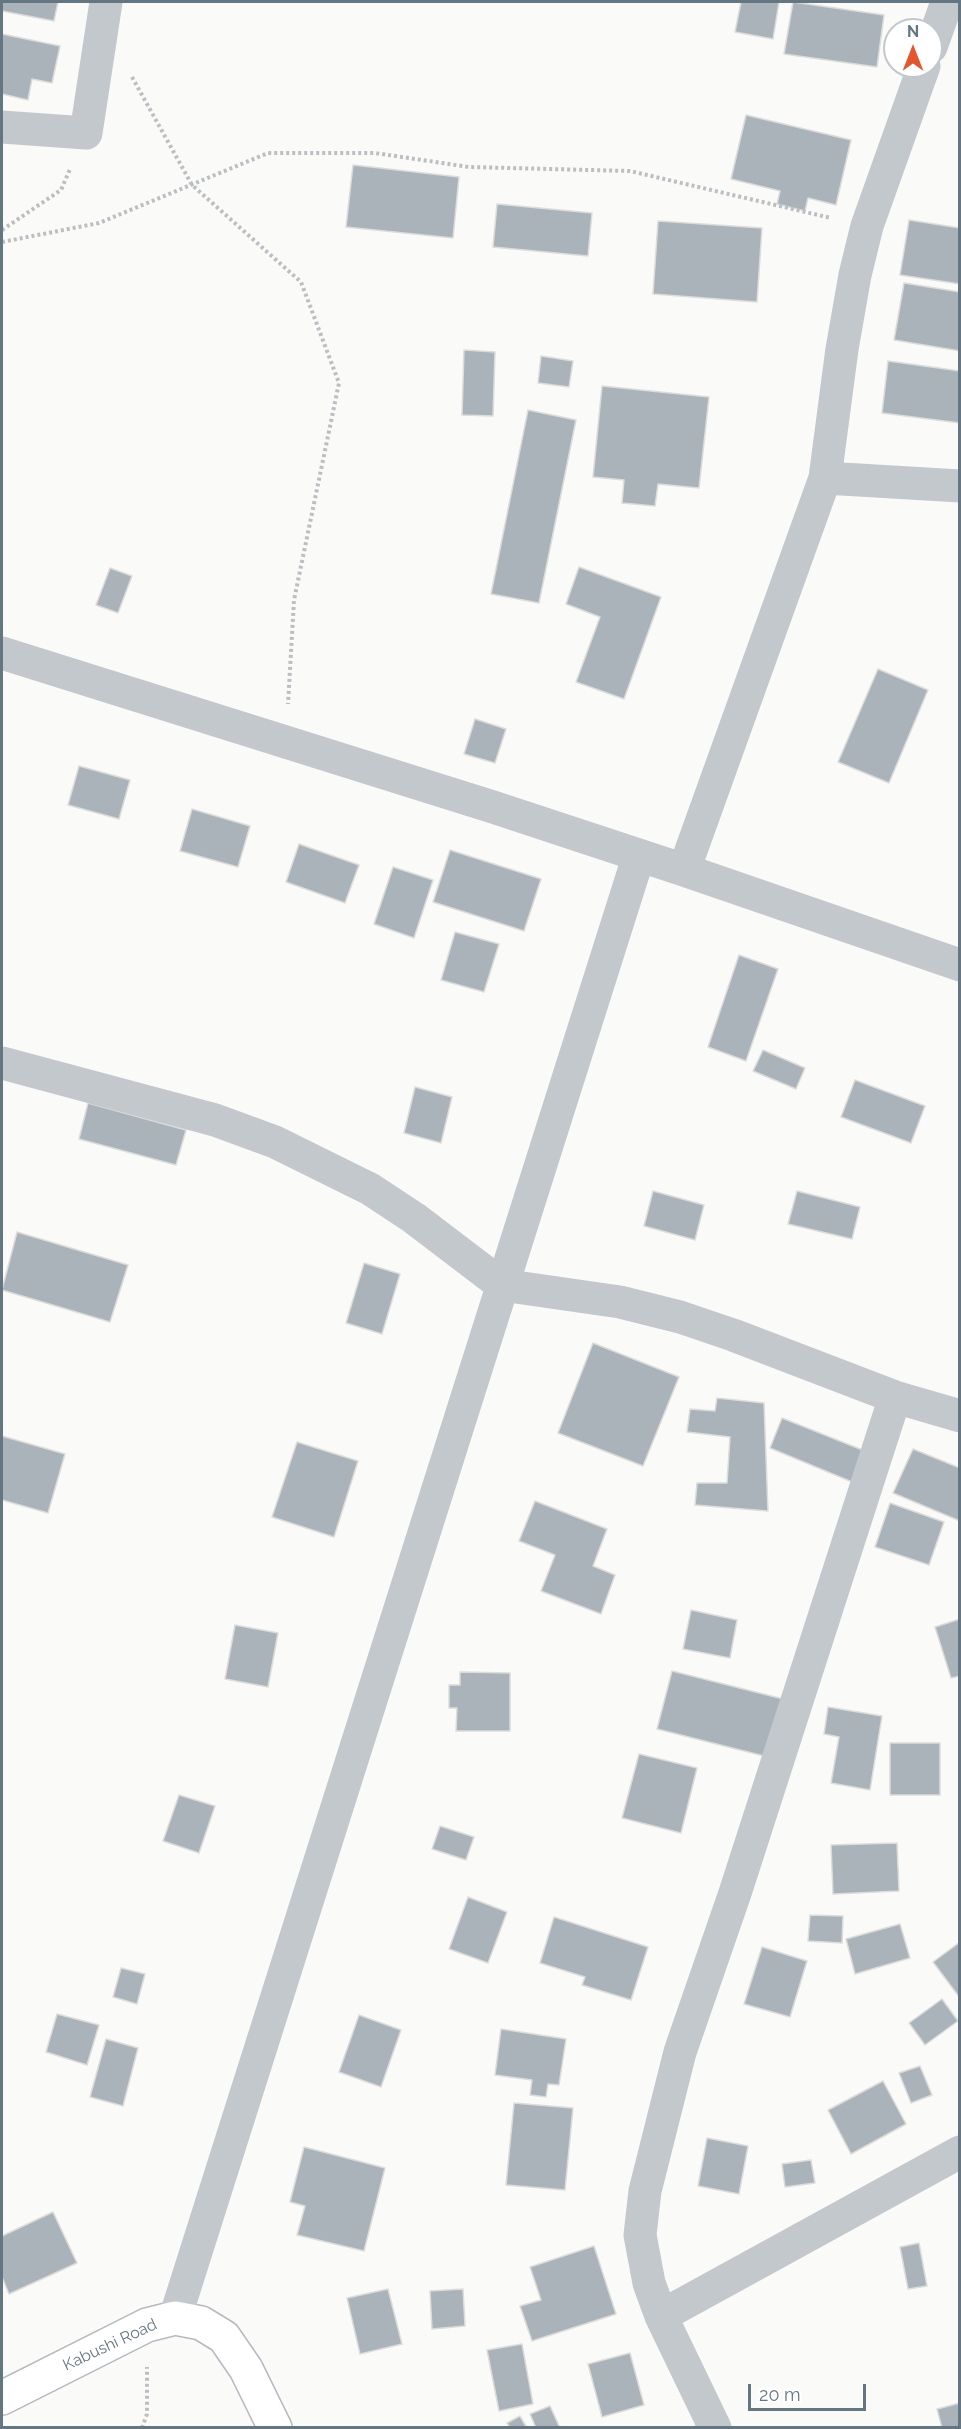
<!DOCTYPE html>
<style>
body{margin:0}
#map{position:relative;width:961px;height:2429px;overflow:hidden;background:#fafaf8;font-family:Raleway,sans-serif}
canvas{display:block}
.frame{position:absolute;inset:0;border:3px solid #657683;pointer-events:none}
.north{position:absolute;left:883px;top:18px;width:60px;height:60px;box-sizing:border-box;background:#fff;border:2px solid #c1c8cd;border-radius:50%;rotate:0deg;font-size:16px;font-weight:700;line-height:24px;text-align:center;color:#657683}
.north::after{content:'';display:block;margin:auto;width:21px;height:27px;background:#e4572e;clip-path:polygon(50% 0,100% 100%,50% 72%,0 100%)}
.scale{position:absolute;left:748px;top:2384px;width:118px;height:27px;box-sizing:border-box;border:3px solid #657683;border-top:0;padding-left:8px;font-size:18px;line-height:21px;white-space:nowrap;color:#657683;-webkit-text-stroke:4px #fff;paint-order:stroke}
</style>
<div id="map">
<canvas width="961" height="2429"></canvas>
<div class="frame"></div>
<div class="north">N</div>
<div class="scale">20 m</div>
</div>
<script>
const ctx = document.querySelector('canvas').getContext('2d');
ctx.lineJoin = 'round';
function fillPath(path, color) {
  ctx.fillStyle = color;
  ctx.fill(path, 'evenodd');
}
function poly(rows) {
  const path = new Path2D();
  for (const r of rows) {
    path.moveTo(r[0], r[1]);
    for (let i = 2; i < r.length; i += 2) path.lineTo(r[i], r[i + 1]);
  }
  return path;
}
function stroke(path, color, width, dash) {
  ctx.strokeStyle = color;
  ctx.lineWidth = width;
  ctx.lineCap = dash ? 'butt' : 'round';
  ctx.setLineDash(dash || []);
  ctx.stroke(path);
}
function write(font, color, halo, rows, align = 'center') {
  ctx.font = font + ' Raleway,sans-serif';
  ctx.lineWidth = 6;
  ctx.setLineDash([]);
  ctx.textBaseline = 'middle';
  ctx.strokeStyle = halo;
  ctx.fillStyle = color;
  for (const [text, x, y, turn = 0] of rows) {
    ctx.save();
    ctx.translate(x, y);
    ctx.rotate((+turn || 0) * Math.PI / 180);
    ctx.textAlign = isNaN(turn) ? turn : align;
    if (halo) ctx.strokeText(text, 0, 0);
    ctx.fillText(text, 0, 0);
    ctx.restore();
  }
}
const building = poly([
 [2,2,58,2,54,21,2,11,2,2],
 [741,2,779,2,773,39,735,32,741,2],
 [793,2,884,15,877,67,784,54,793,2],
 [2,34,60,46,52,83,32,79,28,100,2,94,2,34],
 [746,115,851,140,836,205,808,198,805,211,777,204,780,191,731,179,746,115],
 [353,165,459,177,453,238,346,227,353,165],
 [497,204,592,213,588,256,493,247,497,204],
 [909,220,960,228,960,284,900,275,909,220],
 [658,221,762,228,757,302,653,294,658,221],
 [904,283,960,292,960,351,894,340,904,283],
 [464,350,495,352,493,416,462,415,464,350],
 [541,356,573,361,569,387,538,383,541,356],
 [888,361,960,371,960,423,882,413,888,361],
 [602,386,709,397,699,488,658,484,655,506,622,503,624,480,593,477,602,386],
 [528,410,576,420,539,603,491,594,528,410],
 [579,567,661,597,624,699,576,682,600,617,566,604,579,567],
 [110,568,132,576,118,613,96,605,110,568],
 [878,669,928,690,889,783,838,762,878,669],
 [475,719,506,729,495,763,464,754,475,719],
 [79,766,130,780,119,819,68,805,79,766],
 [192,809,250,826,238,867,180,851,192,809],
 [299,844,359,865,345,903,286,882,299,844],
 [450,850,541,879,524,931,433,902,450,850],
 [393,867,433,880,414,938,374,924,393,867],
 [455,932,499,944,484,992,441,980,455,932],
 [739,955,778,969,746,1061,708,1047,739,955],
 [763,1050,805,1068,796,1089,753,1071,763,1050],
 [855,1080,925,1106,911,1143,841,1117,855,1080],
 [415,1087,452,1097,441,1143,404,1133,415,1087],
 [88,1103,186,1130,176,1165,79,1139,88,1103],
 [653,1191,704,1205,695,1240,644,1226,653,1191],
 [797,1191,860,1207,852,1239,788,1224,797,1191],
 [17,1232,128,1265,110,1322,2,1290,17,1232],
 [364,1263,400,1274,382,1334,346,1323,364,1263],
 [593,1343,679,1377,643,1466,558,1433,593,1343],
 [717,1398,764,1403,768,1511,695,1505,697,1483,727,1483,730,1437,687,1432,690,1409,715,1411,717,1398],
 [782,1418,870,1453,857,1484,770,1448,782,1418],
 [2,1436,65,1454,48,1513,2,1500,2,1436],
 [297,1442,358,1461,334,1537,272,1517,297,1442],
 [913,1449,960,1468,960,1521,893,1493,913,1449],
 [535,1501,607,1529,593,1566,615,1575,601,1614,541,1591,555,1555,519,1541,535,1501],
 [890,1503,944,1522,929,1565,875,1547,890,1503],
 [691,1610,737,1620,730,1658,683,1649,691,1610],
 [960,1619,960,1676,951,1678,935,1627,960,1619],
 [235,1625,278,1633,268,1687,225,1679,235,1625],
 [672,1671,799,1703,784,1761,657,1729,672,1671],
 [460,1672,510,1673,510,1731,456,1731,457,1708,449,1708,449,1685,460,1685,460,1672],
 [828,1707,882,1716,870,1790,831,1783,839,1737,824,1734,828,1707],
 [890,1743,940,1743,940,1795,890,1795,890,1743],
 [639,1754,697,1768,681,1833,622,1818,639,1754],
 [179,1795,215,1806,199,1853,163,1841,179,1795],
 [440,1826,474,1837,466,1860,432,1849,440,1826],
 [897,1843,899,1891,833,1894,831,1845,897,1843],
 [468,1897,507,1912,488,1963,449,1949,468,1897],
 [810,1915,843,1916,842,1943,808,1941,810,1915],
 [554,1917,648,1947,631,2000,582,1985,585,1977,540,1963,554,1917],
 [900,1924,910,1958,855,1974,846,1939,900,1924],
 [960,1942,960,1998,933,1962,960,1942],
 [762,1947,807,1961,790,2017,744,2004,762,1947],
 [121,1968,145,1974,137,2004,113,1997,121,1968],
 [942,1999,958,2021,925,2045,909,2023,942,1999],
 [57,2014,99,2025,87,2065,46,2052,57,2014],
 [359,2015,401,2030,381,2087,339,2072,359,2015],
 [501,2029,566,2039,559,2085,548,2084,546,2097,530,2095,532,2080,495,2075,501,2029],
 [106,2039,138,2048,123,2106,90,2097,106,2039],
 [920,2066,932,2095,911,2103,899,2073,920,2066],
 [883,2081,906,2124,851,2154,828,2110,883,2081],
 [514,2103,573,2108,565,2190,506,2185,514,2103],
 [707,2138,748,2146,739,2194,698,2186,707,2138],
 [304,2147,385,2168,364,2251,297,2235,305,2206,290,2202,304,2147],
 [811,2160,815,2183,785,2187,782,2164,811,2160],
 [53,2212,77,2263,9,2294,2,2277,2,2236,53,2212],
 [919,2243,927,2286,908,2289,900,2247,919,2243],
 [594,2246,616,2314,532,2341,520,2306,541,2300,530,2267,594,2246],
 [388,2289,402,2344,360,2354,347,2298,388,2289],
 [463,2289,465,2326,432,2329,430,2291,463,2289],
 [522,2344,533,2404,499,2411,487,2350,522,2344],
 [630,2353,644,2405,602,2417,588,2364,630,2353],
 [960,2403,960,2428,942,2428,937,2409,960,2403],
 [550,2406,560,2428,536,2428,530,2414,550,2406],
 [520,2416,527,2428,510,2428,507,2423,520,2416]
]);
const path = poly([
 [132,77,192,185,301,282,339,383,294,600,288,704],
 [2,230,61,190,70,169],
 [2,242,99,223,268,153,375,153,469,167,630,171,831,218],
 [142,2428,147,2414,147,2367]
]);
const minor = poly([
 [931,47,947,2],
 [2,127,86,133,106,2],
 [825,478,960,486],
 [2,653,493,807,684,870,960,965],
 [684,870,825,478,842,349,855,275,867,226,924,66],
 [2,1063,215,1120,275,1142,370,1189,414,1218,502,1285,620,1302,680,1317,733,1335,895,1397,960,1416],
 [661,2316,960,2152],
 [175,2318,639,855],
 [715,2428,661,2316,649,2283,640,2235,645,2191,680,2052,735,1893,895,1397]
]);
const major = poly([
 [2,2398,147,2325,175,2318,201,2323,224,2337,246,2369,275,2428]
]);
const streetNames = [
 ["Kabushi Road",110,2345,-25]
];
fillPath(building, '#aab3b9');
stroke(building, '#dcdcda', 1.5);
stroke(major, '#b5babe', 36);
stroke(path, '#bbbfc2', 4, [3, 3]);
stroke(minor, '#c3c8cc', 33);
stroke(major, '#fff', 33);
write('16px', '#657683', '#fff', streetNames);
</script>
